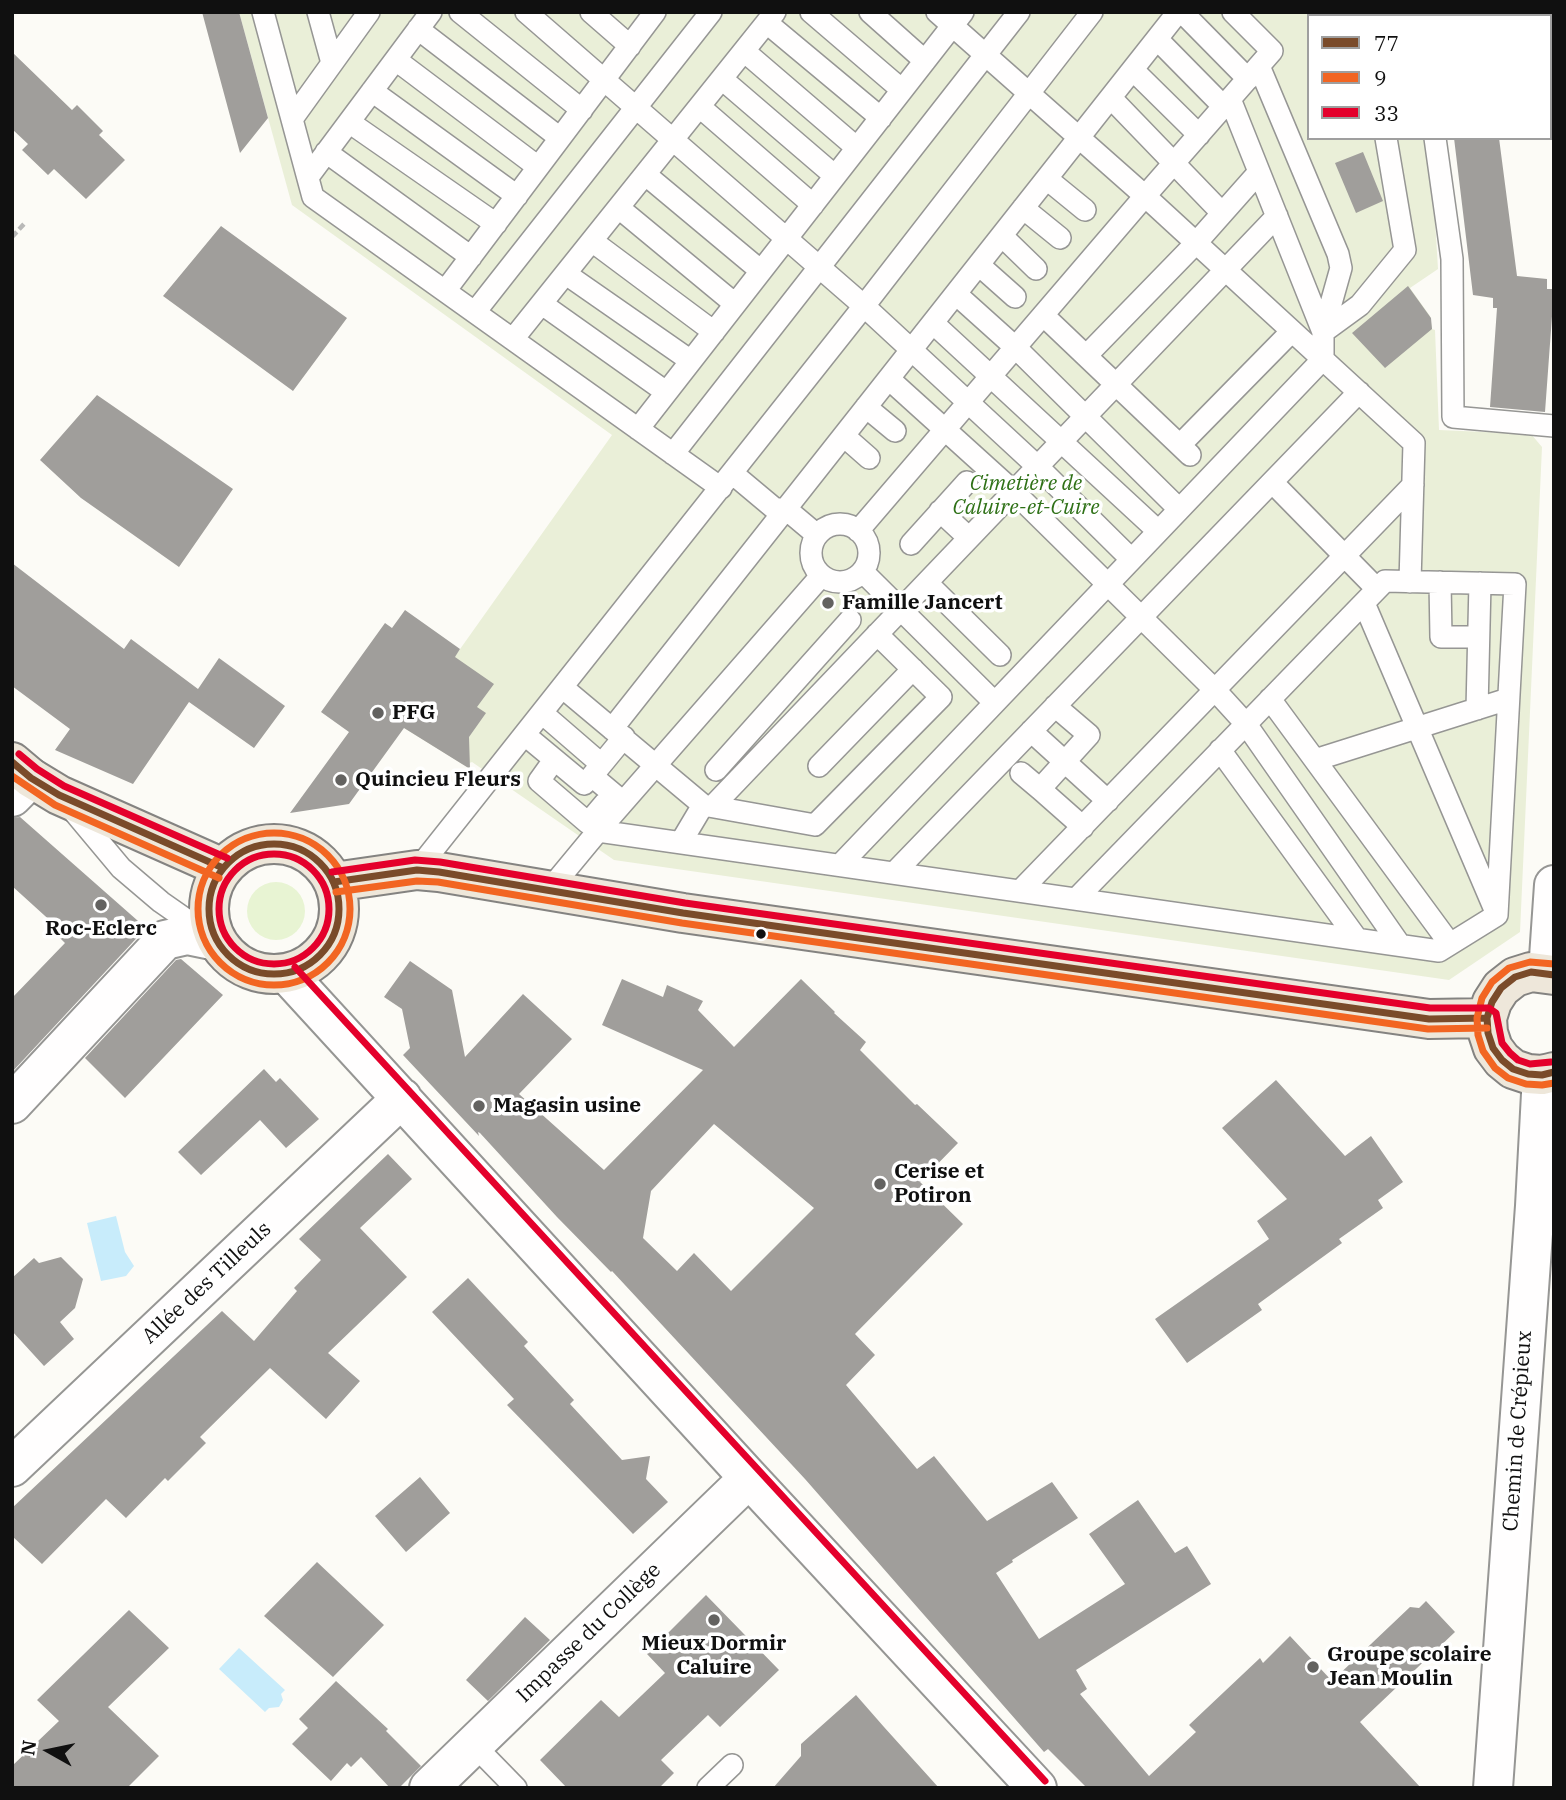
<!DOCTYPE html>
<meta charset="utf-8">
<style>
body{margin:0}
#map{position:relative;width:1566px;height:1800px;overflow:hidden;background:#fcfbf6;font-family:"IBM Plex Serif",serif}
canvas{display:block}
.frame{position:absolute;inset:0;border:14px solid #101010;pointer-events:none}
.legend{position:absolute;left:1307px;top:14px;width:245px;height:126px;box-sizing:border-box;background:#fff;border:2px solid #9f9f9f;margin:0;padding:9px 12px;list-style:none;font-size:21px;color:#101010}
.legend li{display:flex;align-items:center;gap:14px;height:35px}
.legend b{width:35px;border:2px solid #9f9f9f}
.north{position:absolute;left:14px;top:1716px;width:70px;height:70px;-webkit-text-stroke:5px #fff;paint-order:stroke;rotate:279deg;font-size:19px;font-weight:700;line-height:28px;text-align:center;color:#101010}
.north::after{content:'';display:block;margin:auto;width:24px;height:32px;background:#101010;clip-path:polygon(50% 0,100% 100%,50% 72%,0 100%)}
</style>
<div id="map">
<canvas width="1566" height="1800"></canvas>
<div class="frame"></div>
<ul class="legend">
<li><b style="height:9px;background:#7a4b2a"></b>77</li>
<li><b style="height:9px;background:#f26522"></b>9</li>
<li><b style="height:9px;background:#e4002b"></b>33</li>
</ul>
<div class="north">N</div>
</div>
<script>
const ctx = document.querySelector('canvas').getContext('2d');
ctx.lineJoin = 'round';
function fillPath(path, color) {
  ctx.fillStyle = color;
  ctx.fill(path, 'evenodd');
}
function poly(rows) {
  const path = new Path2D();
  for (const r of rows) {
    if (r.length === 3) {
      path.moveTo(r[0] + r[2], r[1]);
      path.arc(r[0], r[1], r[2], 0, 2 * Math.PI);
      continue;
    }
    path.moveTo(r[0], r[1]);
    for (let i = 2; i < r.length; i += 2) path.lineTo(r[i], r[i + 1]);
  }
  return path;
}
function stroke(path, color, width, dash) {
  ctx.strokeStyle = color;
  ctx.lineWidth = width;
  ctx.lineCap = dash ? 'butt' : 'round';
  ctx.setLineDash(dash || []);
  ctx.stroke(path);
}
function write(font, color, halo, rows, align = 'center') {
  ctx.font = font + ' "IBM Plex Serif",serif';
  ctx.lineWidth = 7;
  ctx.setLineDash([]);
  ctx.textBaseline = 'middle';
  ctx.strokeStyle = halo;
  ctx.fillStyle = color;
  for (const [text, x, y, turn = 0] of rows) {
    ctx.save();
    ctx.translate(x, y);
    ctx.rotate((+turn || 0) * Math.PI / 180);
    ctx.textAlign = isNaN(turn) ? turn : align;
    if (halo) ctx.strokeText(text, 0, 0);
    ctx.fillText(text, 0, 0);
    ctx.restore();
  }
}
const green = poly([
 [276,911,29]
]);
const forest = poly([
 [1436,12,1554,12,1554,117,1550,114,1550,16,1440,16]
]);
const cemetery = poly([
 [239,12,1407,12,1407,16,1309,16,1309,138,1425,138,1434,203,1438,269,1410,288,1430,316,1432,329,1435,330,1439,430,1531,434,1542,447,1520,932,1449,980,614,860,472,762,464,765,404,728,612,435,292,205]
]);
const water = poly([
 [116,1216,125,1252,134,1266,126,1276,101,1281,87,1223],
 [239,1648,285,1690,281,1694,283,1700,279,1707,269,1708,265,1712,219,1669]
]);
const building = poly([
 [202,12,239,12,268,118,240,153],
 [12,52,72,110,77,105,103,131,99,135,125,160,86,199,54,169,48,175,22,150,28,144,12,129],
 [1454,138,1499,138,1517,276,1547,279,1547,289,1554,289,1545,412,1490,407,1497,308,1493,308,1493,298,1473,295],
 [1363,152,1383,201,1356,213,1335,163],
 [221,226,347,318,293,391,163,296],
 [1408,286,1431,318,1432,329,1385,368,1352,333],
 [97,395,233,489,179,567,81,498,40,460],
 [12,563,124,649,131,639,198,689,219,658,285,706,254,748,189,702,133,784,55,750,70,729,12,686],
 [405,610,460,649,455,657,494,684,477,707,486,713,469,737,470,769,404,728,349,804,290,813,349,732,321,712,385,623,392,628],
 [20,817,146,928,12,1072,12,998,65,943,51,929,55,925,12,886,12,818],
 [181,959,223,995,125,1098,85,1058,176,960],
 [410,961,452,990,465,1057,523,994,572,1039,519,1094,604,1170,703,1070,602,1025,622,979,663,997,667,985,703,1001,698,1010,734,1047,801,979,835,1012,834,1013,866,1042,860,1050,915,1105,917,1104,958,1143,920,1182,963,1224,855,1334,875,1355,846,1385,917,1469,934,1456,987,1521,1052,1482,1078,1518,1012,1560,1013,1562,996,1573,1039,1639,1125,1584,1089,1534,1138,1500,1175,1553,1187,1546,1211,1584,1076,1670,1087,1689,1080,1694,1149,1776,1196,1732,1189,1725,1260,1658,1263,1663,1290,1636,1332,1681,1410,1607,1419,1608,1426,1601,1455,1632,1360,1722,1421,1788,1087,1788,1048,1749,1044,1752,805,1479,612,1271,611,1272,557,1217,480,1133,478,1132,479,1136,403,1055,410,1048,402,1009,384,997],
 [714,1124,814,1208,731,1291,694,1253,677,1271,643,1238,651,1191],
 [264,1069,276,1082,280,1078,319,1119,286,1148,260,1120,201,1175,178,1152],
 [1276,1080,1345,1156,1371,1136,1403,1182,1378,1200,1383,1208,1339,1239,1342,1243,1258,1304,1262,1310,1187,1363,1155,1319,1269,1239,1257,1221,1287,1199,1222,1128],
 [388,1154,412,1179,360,1228,407,1277,328,1353,360,1381,326,1419,270,1368,200,1437,206,1443,168,1481,165,1478,126,1518,106,1499,42,1564,12,1536,12,1508,222,1311,254,1341,297,1291,294,1288,321,1260,299,1239],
 [61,1257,83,1279,75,1308,60,1322,74,1339,44,1366,12,1331,12,1278,34,1258,39,1263],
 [468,1278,528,1342,524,1346,574,1400,570,1404,622,1460,650,1456,646,1479,668,1502,633,1534,507,1405,514,1399,432,1312],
 [420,1477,450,1513,406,1552,375,1516],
 [317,1562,384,1625,333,1677,264,1616],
 [706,1595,779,1670,720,1727,708,1715,661,1760,674,1773,659,1788,567,1788,540,1760,601,1700,619,1717,665,1673,647,1654],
 [129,1610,169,1648,108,1707,159,1756,127,1788,12,1788,12,1766,59,1721,37,1700],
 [525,1617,550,1640,488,1701,466,1680],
 [336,1681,388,1729,386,1731,421,1766,399,1788,390,1788,361,1757,351,1767,347,1763,331,1781,292,1744,308,1728,299,1719],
 [856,1695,884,1727,939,1788,773,1788,801,1756,801,1744]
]);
const path = poly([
 [1527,12,1531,16],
 [1550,34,1554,37],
 [12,237,24,224]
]);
const service = poly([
 [263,12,313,197,721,488],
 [318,12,332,63],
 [460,12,582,110],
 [526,12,864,306,1038,467,1131,559],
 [591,12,630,46],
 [811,12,902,90],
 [870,12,925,61],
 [937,12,1145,196,1414,443,1410,582],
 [1182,12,1248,79],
 [1325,12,1328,16],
 [767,23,881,118],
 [418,29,560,138],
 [1157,39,1224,107],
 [744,51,857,148],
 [396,60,538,167],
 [1259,66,1338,254,1341,268,1323,332],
 [1133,70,1199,135],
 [722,79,835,176],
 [372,91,517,196],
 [1111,98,1222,213],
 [700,107,813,205],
 [292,119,369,12],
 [349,122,496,224],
 [1435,138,1452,259,1453,417,1554,426],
 [326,152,471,257],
 [646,175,761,271],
 [308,177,431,12],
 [1047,179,1085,210],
 [619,208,735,304],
 [1023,208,1060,238],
 [1002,236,1036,269],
 [592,241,714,332],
 [979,265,1015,297],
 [566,274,691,361],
 [445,291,655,12],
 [956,294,1015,347,1179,509],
 [542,304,666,392],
 [475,312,711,12],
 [1043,315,1190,455],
 [933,323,1158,531],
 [1323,332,1360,305,1405,250,1386,138],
 [513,339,775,12],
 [1086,356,1196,243,1259,172],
 [889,379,1014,492,1215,690,1246,724,1400,945],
 [866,407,895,431],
 [638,429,963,12],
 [844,436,869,458],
 [1180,445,1292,331],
 [673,454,1019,12],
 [732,473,775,509,786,509,817,535],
 [1272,482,1377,589],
 [940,511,969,538],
 [840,553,29],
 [858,531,1145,196,1272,51,1233,12],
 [911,544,967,482],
 [863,572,994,702],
 [1440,582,1441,637,1478,637],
 [927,583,1000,655],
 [1364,603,1495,910],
 [562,687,703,805,815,825,941,697,877,634],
 [1270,699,1450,944],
 [1055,706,1089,735,1040,789,1083,827],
 [1477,709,1480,583],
 [542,713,601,764],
 [612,729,1178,12],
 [1031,731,1108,801],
 [525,735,584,784],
 [1220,750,1357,939],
 [554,760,539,781,588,823,605,803],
 [1315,760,1508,699],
 [819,766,913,669],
 [716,770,850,620],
 [1021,773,1040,789],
 [623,802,592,776,624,737],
 [713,806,1277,216],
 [70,807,121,868,161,902,204,932],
 [598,831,1439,951,1497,915],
 [681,842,703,805],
 [840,865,1323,359,1323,332,1230,99],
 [417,870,864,306,1092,12],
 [894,873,1359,392],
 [550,889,598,831,821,576],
 [1020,891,1413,485],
 [1076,899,1385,581,1515,584,1497,915],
 [474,1745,516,1788],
 [708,1788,732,1765]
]);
const minor = poly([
 [12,797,31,778],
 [287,974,749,1478,1037,1788],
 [12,1104,165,940,187,935,216,941],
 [12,1467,402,1098],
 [429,1788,749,1478],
 [1493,1788,1535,1206,1542,1075]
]);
const tertiary = poly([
 [1548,972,1554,885]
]);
const primary = poly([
 [12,762,31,778,59,795,223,868],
 [274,909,65],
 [334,882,417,870,439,872,683,913,1429,1019,1487,1018],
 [1554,975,1531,972,1515,977,1501,988,1492,1002,1487,1018,1488,1033,1493,1048,1502,1060,1513,1069,1528,1074,1542,1075,1554,1072]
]);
const bus1 = poly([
 [12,762,31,778,59,795,223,868],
 [274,909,65],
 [334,882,417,870,439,872,683,913,1429,1019,1487,1018],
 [1554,975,1531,972,1515,977,1501,988,1492,1002,1487,1018,1488,1033,1493,1048,1502,1060,1513,1069,1528,1074,1542,1075,1554,1072]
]);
const bus2 = poly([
 [12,776,55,805,219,878],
 [274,909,76],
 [336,892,417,881,438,882,682,923,1428,1029,1487,1028],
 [1554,964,1530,962,1509,968,1492,982,1482,998,1477,1018,1478,1035,1483,1051,1495,1068,1508,1078,1526,1084,1542,1085,1554,1083]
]);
const bus3 = poly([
 [19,754,37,769,64,786,227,858],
 [274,909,55],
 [332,872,415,860,440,862,685,903,1430,1008,1489,1008,1496,1013,1502,1043,1510,1053,1518,1060,1530,1064,1551,1062],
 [295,967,1045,1781]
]);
const markers = [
 [828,603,7,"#636260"],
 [378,713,7,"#636260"],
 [341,780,7,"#636260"],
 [101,905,7,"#636260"],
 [761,934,6,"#101010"],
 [479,1106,7,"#636260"],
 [880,1184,7,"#636260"],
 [714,1620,7,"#636260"],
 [1313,1667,7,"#636260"]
];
const parkNames = [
 ["Cimetière de",1026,484],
 ["Caluire-et-Cuire",1026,508]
];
const poiNames = [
 ["Famille Jancert",842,603],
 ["PFG",392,713],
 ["Quincieu Fleurs",355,780],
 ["Roc-Eclerc",101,929,"center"],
 ["Magasin usine",493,1106],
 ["Cerise et",894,1172],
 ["Potiron",894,1196],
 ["Mieux Dormir",714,1644,"center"],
 ["Caluire",714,1668,"center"],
 ["Groupe scolaire",1327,1655],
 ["Jean Moulin",1327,1679]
];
const streetNames = [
 ["Allée des Tilleuls",207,1283,-43],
 ["Chemin de Crépieux",1518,1431,-86],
 ["Impasse du Collège",589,1633,-44]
];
fillPath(green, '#e8f4d3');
fillPath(forest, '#d9edc0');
fillPath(cemetery, '#eaefd8');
fillPath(water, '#c8ecfb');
fillPath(building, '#a09e9b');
stroke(service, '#969694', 24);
stroke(minor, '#969694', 42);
stroke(tertiary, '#969694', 42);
stroke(primary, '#848381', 42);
stroke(path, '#b9b9b8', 4.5, [7, 3.5]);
stroke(service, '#fffefe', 21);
stroke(minor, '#fffefe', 38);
stroke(tertiary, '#fffefe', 38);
stroke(primary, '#eee7da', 38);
stroke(bus1, '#7a4b2a', 7);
stroke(bus2, '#f26522', 7);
stroke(bus3, '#e4002b', 7);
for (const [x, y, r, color] of markers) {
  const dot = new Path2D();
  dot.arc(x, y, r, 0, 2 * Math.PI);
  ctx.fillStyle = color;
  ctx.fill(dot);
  stroke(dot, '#fff', 2.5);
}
write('italic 21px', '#2f7117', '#fff', parkNames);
write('bold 21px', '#101010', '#fff', poiNames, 'left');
write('21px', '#101010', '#fff', streetNames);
</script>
